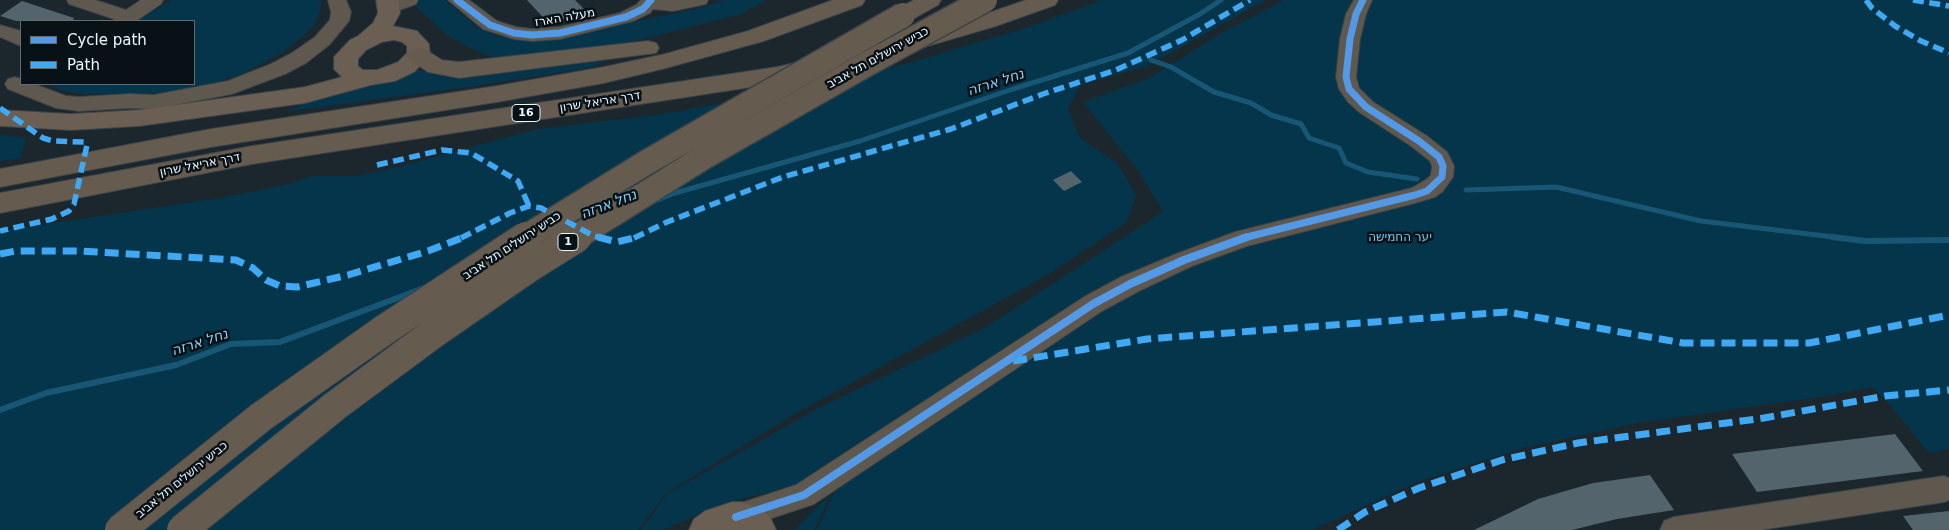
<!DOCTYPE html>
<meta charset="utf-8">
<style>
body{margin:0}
#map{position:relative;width:1949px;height:530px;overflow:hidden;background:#1b272d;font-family:"DejaVu Sans",sans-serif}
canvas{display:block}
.legend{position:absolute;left:20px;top:20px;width:175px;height:65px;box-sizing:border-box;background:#081116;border:1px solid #626d73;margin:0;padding:6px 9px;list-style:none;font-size:15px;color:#e9f7ff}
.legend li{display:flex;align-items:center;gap:10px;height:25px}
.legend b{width:25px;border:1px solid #626d73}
</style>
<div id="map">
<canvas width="1949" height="530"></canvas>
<ul class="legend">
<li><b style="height:6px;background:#5399e6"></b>Cycle path</li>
<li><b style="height:6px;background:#3fa9f5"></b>Path</li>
</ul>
</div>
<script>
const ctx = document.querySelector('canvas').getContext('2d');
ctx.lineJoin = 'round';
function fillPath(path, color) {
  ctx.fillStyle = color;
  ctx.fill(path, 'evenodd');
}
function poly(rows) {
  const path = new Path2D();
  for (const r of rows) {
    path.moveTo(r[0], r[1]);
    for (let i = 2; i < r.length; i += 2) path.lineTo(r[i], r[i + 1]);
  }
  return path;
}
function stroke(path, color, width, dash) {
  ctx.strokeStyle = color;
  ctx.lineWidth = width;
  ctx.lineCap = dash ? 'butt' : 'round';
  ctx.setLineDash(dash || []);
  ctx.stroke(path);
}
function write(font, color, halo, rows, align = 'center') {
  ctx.font = font + ' "DejaVu Sans","Noto Sans Hebrew",sans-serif';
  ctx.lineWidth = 5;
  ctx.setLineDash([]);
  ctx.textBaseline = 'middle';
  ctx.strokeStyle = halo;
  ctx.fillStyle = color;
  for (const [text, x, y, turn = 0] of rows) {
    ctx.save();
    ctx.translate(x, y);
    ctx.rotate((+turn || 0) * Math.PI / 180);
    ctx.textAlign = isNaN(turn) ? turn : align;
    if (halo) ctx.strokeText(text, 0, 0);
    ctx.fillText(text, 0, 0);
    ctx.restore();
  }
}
const green = poly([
 [171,0,321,0,321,5,319,16,313,27,285,51,244,73,213,84,187,90,161,93,99,94,81,94,61,90,46,84,194,84,194,21,138,21],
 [419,0,445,0,478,28,498,36,523,39,580,33,704,7,725,0,766,0,741,14,643,39,595,49,494,58,468,47,447,35,416,7],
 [1102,0,1266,0,1148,66,1080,85,1068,109,1080,138,1117,163,1136,195,1127,222,1049,274,793,415,666,493,638,530,0,530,0,231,220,198,285,185,312,176,357,176,398,167,538,129,663,114,785,92,909,63,1035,25],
 [1284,0,1949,0,1949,449,1929,453,1894,410,1873,387,1833,395,1637,423,1523,448,1417,482,1312,530,817,530,834,493,818,475,786,488,724,503,663,530,641,530,667,494,816,409,985,328,1163,212,1140,173,1083,102,1150,78,1220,34],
 [606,60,593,67,475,86,284,112,333,93,392,82,416,69,448,77,468,78],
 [0,135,26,138,21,158,0,161],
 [831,495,814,530,795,530,817,507]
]);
const streamFar1 = poly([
 [1151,60,1171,67,1214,92,1251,103,1271,115,1301,124,1309,138,1339,148,1346,163,1368,172,1417,179],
 [1466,190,1556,187,1701,221,1842,238],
 [655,201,675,193,860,141,1013,89,1128,53,1200,14,1221,0]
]);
const stream = poly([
 [1832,237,1865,241,1949,240],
 [0,410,46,393,176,365,231,344,280,342,424,288]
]);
const building = poly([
 [527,0,575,0,585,10,550,25],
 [22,1,74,18,73,21,16,21,0,16],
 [1071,171,1082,182,1064,191,1053,180],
 [1895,434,1923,471,1757,492,1732,454],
 [1650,475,1674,510,1617,519,1572,530,1474,530,1538,499,1593,483],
 [1949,511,1949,530,1913,530,1903,516]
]);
const minor = poly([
 [67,0,95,0,126,10,141,0,163,0,161,4,136,21,113,21,114,19,69,4,67,0],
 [328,0,346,0,351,12,349,21,329,45,306,63,285,74,232,94,154,109,130,108,79,111,56,108,8,89,5,84,8,79,15,77,21,79,21,84,34,84,66,96,79,97,130,94,154,95,228,81,271,64,292,53,315,37,330,20,331,12,328,0],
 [392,0,418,0,416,4,397,11,390,9,388,5,392,0],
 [448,0,469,0,497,21,516,27,532,29,560,27,620,13,636,5,641,0,708,0,706,4,673,11,653,9,650,13,633,21,560,39,532,41,514,39,483,29,448,0],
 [1354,0,1372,0,1366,14,1360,39,1356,77,1359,88,1373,102,1427,136,1447,152,1454,166,1453,177,1443,191,1435,197,1415,203,1247,246,1192,266,1139,291,1102,311,814,504,736,530,726,526,722,517,726,508,796,485,1084,297,1121,277,1176,254,1235,232,1412,188,1427,179,1431,175,1432,166,1430,161,1411,146,1359,112,1348,102,1339,89,1336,77,1340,39,1346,14,1354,0],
 [0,25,21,31,21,46,0,37,0,25],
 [1944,476,1949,478,1949,500,1944,502,1760,530,1660,530,1664,521,1674,517,1944,476]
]);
const major = poly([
 [376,0,398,0,400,13,393,26,417,31,429,44,430,55,426,60,414,72,395,81,371,85,305,103,139,126,71,130,0,126,0,110,71,114,139,110,305,87,342,77,334,69,334,57,350,40,358,36,373,23,378,13,376,0],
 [394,40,402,42,407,46,407,53,398,62,377,70,363,70,358,66,358,59,366,50,382,42,394,40],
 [732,502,742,502,763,510,771,519,776,530,689,530,694,519,705,511,732,502]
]);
const highway = poly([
 [833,0,865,0,862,5,764,41,666,68,604,83,497,102,211,147,0,187,0,169,211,129,497,86,604,67,665,54,748,31,833,0],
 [914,0,941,0,938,5,911,20,903,22,895,20,892,15,895,10,914,0],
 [1026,0,1058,0,1055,5,996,26,914,50,777,83,252,164,0,213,0,193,252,146,777,67,903,39,980,16,1026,0],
 [648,41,656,43,659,48,656,53,459,78,428,72,410,60,406,55,410,50,418,48,426,50,442,60,459,62,648,41]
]);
const highwayBridgeFar1 = poly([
 [524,238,647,162,903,15],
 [575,238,704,157,867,64,985,0]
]);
const highwayBridge = poly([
 [120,530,261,417,384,330,526,237],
 [182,530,335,406,435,332,529,267,577,237]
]);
const quietFar1 = poly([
 [1866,0,1872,8,1895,26,1921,41,1949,53],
 [1913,0,1949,6],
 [0,108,43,138,53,141,84,142,87,145,74,204,69,211,52,219,0,231],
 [377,165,442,150,471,153,518,181,529,206],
 [461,238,510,213,529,206,541,208,594,236,602,238],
 [634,238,667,222,783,177,951,129,1043,94,1116,70,1182,40,1250,0]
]);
const quiet = poly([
 [598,237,617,242,637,237],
 [0,254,16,251,79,251,236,260,253,268,266,280,280,286,297,287,348,275,428,251,464,237],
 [1013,361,1147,339,1507,312,1683,343,1809,343,1949,315],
 [1338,530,1365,512,1419,488,1502,460,1578,443,1764,418,1885,396,1949,390]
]);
const cyclewayFar1 = poly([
 [457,0,490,25,514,33,532,35,560,33,626,17,643,9,651,0],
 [1243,238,1415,195,1427,191,1442,177,1443,166,1439,157,1419,141,1366,107,1349,89,1346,77,1350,39,1356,14,1363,0]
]);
const cycleway = poly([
 [736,517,804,495,1093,304,1130,284,1184,260,1247,237]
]);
const shields = [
 [526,113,28],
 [568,242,20]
];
const shieldNames = [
 ["16",526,113],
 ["1",568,242]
];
const streetNames = [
 ["מעלה הארז",565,18,-10],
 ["כביש ירושלים תל אביב",878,58,-29],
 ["דרך אריאל שרון",600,102,-9],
 ["דרך אריאל שרון",200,165,-11],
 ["כביש ירושלים תל אביב",512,246,-33],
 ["כביש ירושלים תל אביב",182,480,-39]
];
const parkNames = [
 ["יער החמישה",1400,238]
];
const waterNames = [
 ["נחל ארזה",996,83,-18],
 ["נחל ארזה",609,205,-21],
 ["נחל ארזה",200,343,-18]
];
fillPath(green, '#05354a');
stroke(streamFar1, '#175775', 5);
stroke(stream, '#175775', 6);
fillPath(building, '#53646d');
stroke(minor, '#3a4349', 2);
stroke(major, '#3a4349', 2);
stroke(highway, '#3a4349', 2);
fillPath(minor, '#5f584f');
fillPath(major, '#6b5e52');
fillPath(highway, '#665b4f');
stroke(highwayBridgeFar1, '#3a4349', 27, []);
stroke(highwayBridge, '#3a4349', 32, []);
stroke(highwayBridgeFar1, '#665b4f', 24);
stroke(highwayBridge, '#665b4f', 30);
stroke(quietFar1, '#3fa9f5', 5.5, [11, 5.5]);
stroke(quiet, '#3fa9f5', 7, [14, 7]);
stroke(cyclewayFar1, '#5399e6', 7);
stroke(cycleway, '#5399e6', 8);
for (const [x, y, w] of shields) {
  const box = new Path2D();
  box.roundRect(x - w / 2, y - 8.5, w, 17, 4);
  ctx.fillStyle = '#081116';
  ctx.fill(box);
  stroke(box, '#e9f7ff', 1);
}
write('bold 11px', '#e9f7ff', null, shieldNames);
write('12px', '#e9f7ff', '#081116', streetNames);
write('12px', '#6eccfd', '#081116', parkNames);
write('italic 14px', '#8ad1f9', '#081116', waterNames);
</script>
